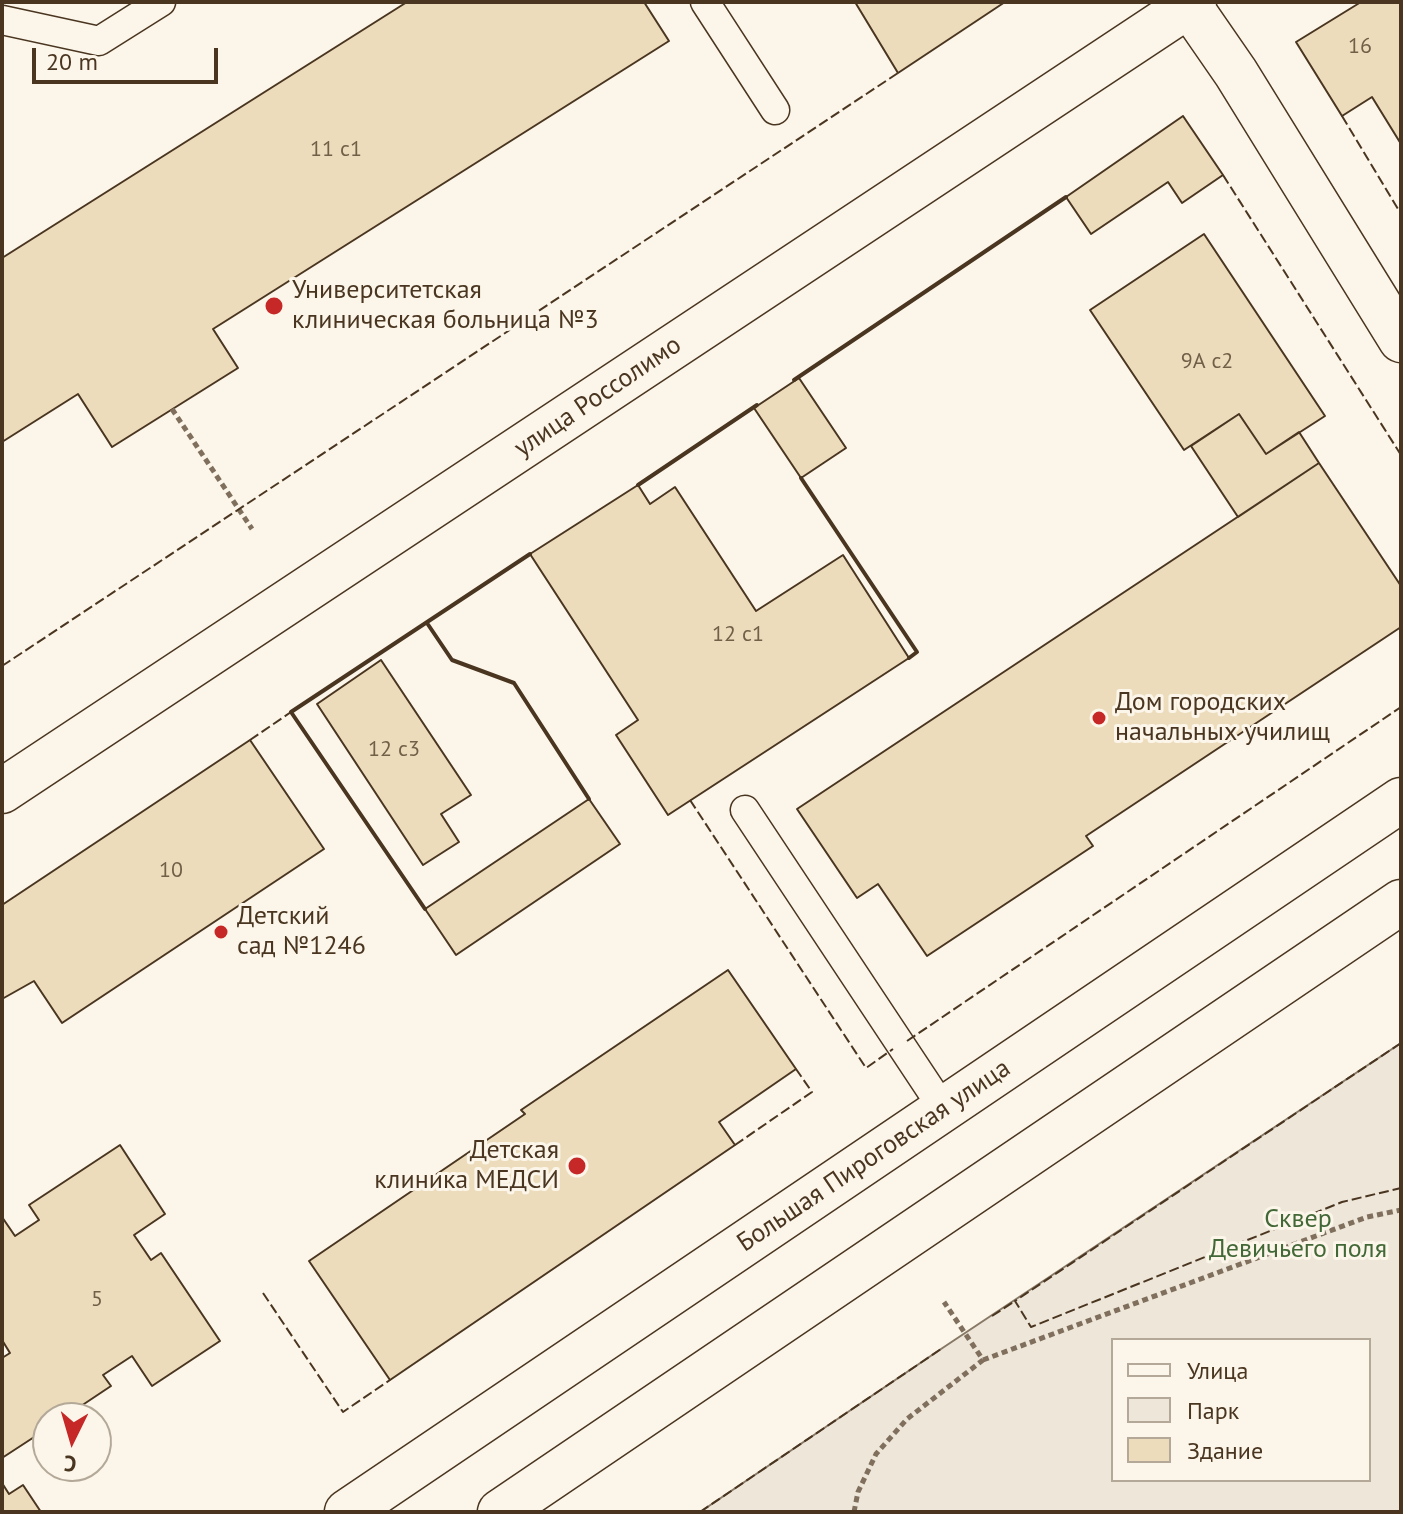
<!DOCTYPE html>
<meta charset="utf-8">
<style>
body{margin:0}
#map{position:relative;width:1403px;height:1514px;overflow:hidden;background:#fbf6e9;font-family:"PT Sans",sans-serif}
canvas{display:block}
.frame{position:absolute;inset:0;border:4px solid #4a3520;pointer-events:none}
.legend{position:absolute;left:1111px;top:1338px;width:260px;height:144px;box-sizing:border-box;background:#fbf6e9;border:2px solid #b4a999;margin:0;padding:10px 14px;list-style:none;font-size:24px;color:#4a3520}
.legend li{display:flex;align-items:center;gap:16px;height:40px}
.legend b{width:40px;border:2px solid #b4a999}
.north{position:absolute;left:32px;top:1402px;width:80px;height:80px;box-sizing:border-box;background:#fbf6e9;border:2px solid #b4a999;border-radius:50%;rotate:185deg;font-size:22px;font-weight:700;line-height:32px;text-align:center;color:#4a3520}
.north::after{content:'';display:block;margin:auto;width:28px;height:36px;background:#c62828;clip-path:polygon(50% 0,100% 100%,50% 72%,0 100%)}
.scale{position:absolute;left:32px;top:48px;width:186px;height:36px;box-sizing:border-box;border:4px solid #4a3520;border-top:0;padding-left:10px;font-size:24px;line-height:28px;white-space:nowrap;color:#4a3520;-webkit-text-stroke:6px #fbf6e9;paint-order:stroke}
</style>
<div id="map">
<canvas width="1403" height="1514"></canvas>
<div class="frame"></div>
<ul class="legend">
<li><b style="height:10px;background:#fbf6e9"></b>Улица</li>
<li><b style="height:22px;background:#ede6d9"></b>Парк</li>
<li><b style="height:22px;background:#ecdcbc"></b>Здание</li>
</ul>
<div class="north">С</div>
<div class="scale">20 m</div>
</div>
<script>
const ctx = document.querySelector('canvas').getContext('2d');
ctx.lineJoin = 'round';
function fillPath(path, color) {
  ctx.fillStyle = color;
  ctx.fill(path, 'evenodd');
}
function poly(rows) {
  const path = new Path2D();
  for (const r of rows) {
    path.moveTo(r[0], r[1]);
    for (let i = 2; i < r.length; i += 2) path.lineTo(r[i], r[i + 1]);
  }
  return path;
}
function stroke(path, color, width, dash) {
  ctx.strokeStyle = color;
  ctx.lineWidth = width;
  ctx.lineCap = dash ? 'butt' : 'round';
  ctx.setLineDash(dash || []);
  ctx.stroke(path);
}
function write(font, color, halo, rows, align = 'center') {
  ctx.font = font + ' "PT Sans",sans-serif';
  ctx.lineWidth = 6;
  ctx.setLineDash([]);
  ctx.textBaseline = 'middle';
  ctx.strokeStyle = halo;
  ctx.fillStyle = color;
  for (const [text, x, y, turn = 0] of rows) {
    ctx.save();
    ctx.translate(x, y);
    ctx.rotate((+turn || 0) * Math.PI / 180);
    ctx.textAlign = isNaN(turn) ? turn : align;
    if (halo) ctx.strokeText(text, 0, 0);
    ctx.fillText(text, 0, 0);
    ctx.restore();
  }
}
const green = poly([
 [1401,1043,1401,1512,700,1512,941,1349,1401,1043],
 [1113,1340,1369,1340,1369,1480,1113,1480,1113,1340]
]);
const building = poly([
 [407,2,644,2,669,41,213,329,238,368,112,447,78,394,2,442,2,258,407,2],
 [855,2,1005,2,898,73,855,2],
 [1361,2,1401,2,1401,144,1372,97,1342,116,1296,42,1361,2],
 [1183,116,1223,175,1182,203,1168,182,1091,234,1066,197,1183,116],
 [1204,234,1325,416,1266,454,1239,414,1184,450,1090,310,1204,234],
 [799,378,846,448,801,478,754,408,799,378],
 [1239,414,1266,454,1299,432,1319,463,1238,517,1191,446,1239,414],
 [1319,463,1401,586,1401,627,1086,836,1093,846,927,956,878,884,857,898,797,809,1319,463],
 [638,485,650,504,675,487,756,611,843,555,909,658,668,815,616,735,638,720,530,554,638,485],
 [381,660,471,795,441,814,459,842,423,865,317,704,381,660],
 [250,740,324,849,62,1023,34,981,2,999,2,905,250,740],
 [589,799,620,844,456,955,425,909,589,799],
 [728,970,796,1069,719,1122,735,1145,390,1380,309,1261,525,1114,521,1110,728,970],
 [120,1145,165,1214,134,1235,151,1260,161,1253,220,1341,152,1386,132,1356,103,1375,111,1386,63,1418,48,1418,48,1428,2,1458,2,1358,10,1353,2,1340,2,1217,15,1236,39,1220,29,1205,120,1145],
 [2,1483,9,1494,23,1485,41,1512,2,1512,2,1483]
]);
const path = poly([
 [172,409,252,529],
 [983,1360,1367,1217,1401,1210],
 [854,1512,858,1492,876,1454,907,1419,983,1360,944,1302]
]);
const service = poly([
 [705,2,775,110],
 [2,20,99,41,161,2],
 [745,810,944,1110]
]);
const minor = poly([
 [1189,5,1236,73,1401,340],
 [2,791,1194,2]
]);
const secondary = poly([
 [347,1512,1401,800],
 [500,1512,1401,902]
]);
const fence = poly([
 [1342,116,1401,214],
 [1223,175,1401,455],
 [2,666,898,73],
 [250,740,291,712],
 [690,800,866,1068,893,1049],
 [907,1041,1401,707],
 [1401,1043,1015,1301,1031,1327,1342,1202,1401,1188],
 [735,1145,812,1092,796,1069],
 [263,1293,343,1412,390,1380],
 [992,1316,1015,1301],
 [700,1512,941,1349]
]);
const wall = poly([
 [794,380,1066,197],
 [801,478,917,652,909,658],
 [638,485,757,405],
 [427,623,452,660,514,683,589,799],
 [425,909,291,712,530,554]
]);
const markers = [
 [274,306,10,"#c62828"],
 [1099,718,8,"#c62828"],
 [221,932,8,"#c62828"],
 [577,1166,10,"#c62828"]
];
const numberNames = [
 ["16",1360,47],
 ["11 с1",336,150],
 ["9А с2",1207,362],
 ["12 с1",738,635],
 ["12 с3",394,750],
 ["10",171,871],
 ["5",97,1300]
];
const poiNames = [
 ["Университетская",292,291],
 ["клиническая больница №3",292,321],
 ["Дом городских",1115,703],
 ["начальных училищ",1115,733],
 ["Детский",237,917],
 ["сад №1246",237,947],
 ["Детская",559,1151,"right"],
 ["клиника МЕДСИ",559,1181,"right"]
];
const streetNames = [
 ["улица Россолимо",598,397,-34],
 ["Большая Пироговская улица",874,1156,-34]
];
const parkNames = [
 ["Сквер",1298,1220],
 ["Девичьего поля",1298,1250]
];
fillPath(green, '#ede6d9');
stroke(green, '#887966', 2);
fillPath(building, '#ecdcbc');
stroke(building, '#4a3520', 2);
stroke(service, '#4a3520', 31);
stroke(minor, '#4a3520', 47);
stroke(secondary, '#4a3520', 47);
stroke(path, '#7f6f5c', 5, [6, 4]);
stroke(service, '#fbf6e9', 28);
stroke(minor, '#fbf6e9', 44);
stroke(secondary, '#fbf6e9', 44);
stroke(fence, '#4a3520', 2, [10, 4]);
stroke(wall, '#4a3520', 4);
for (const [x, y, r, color] of markers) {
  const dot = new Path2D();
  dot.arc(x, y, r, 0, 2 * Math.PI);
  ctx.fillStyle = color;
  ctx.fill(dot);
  stroke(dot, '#fbf6e9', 3);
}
write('22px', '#725f47', null, numberNames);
write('26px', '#4a3520', '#fbf6e9', poiNames, 'left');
write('26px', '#4a3520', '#fbf6e9', streetNames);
write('26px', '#436837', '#fbf6e9', parkNames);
</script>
